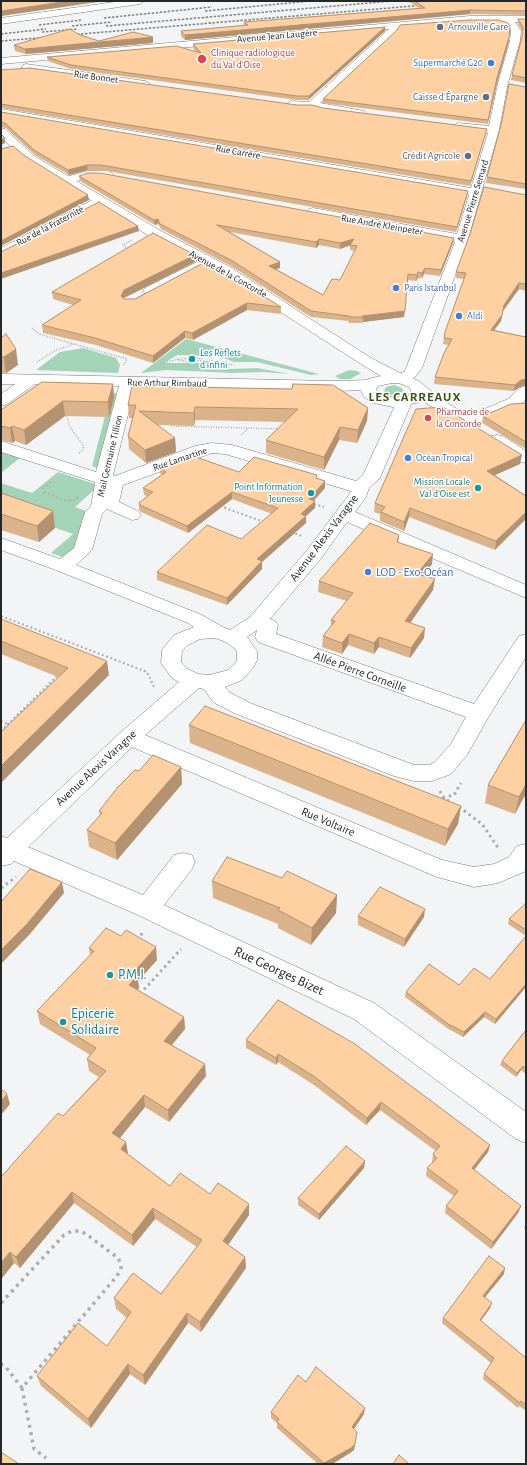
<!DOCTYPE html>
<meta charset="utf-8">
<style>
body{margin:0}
#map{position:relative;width:527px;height:1465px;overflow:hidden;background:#f3f4f5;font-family:"Alegreya Sans",sans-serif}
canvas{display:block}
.frame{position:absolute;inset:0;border:2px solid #262727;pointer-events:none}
</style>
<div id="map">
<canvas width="527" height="1465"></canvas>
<div class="frame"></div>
</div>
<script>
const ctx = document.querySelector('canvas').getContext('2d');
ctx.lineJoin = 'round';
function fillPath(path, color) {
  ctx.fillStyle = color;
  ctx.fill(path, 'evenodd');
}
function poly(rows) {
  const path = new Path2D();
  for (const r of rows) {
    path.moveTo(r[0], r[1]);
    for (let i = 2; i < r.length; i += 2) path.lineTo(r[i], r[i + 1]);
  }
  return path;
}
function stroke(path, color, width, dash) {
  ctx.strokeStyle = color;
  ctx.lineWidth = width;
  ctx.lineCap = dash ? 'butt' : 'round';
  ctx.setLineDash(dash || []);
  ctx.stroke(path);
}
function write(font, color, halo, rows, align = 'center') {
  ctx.font = font + ' "Alegreya Sans",sans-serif';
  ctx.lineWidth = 3;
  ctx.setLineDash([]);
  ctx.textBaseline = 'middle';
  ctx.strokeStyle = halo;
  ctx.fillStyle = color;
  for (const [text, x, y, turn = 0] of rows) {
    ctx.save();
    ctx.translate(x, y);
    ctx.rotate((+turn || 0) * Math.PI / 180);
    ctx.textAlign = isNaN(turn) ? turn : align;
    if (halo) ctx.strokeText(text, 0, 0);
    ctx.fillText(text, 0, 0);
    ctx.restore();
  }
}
const green = poly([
 [186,339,319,374,311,375,257,362,234,362,219,356,177,355,164,363,198,363,228,369,257,368,290,374,264,372,232,373,166,370,141,373],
 [83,348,116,358,120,365,118,373,36,370,60,352],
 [349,370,357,371,361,373,350,379,340,379,335,376],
 [394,385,402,388,403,391,400,394,393,395,387,394,384,391,386,387],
 [111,393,117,393,97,468,92,466],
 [1,451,21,457,1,473],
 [58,472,95,484,94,490,75,507,89,512,80,545,65,558,51,553,73,534,1,509,1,483,32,493]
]);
const pathFar4 = poly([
 [204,17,214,26]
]);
const pathFar3 = poly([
 [130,250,123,245,132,240],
 [32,328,39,334,74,344],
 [178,360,188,362,207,360],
 [37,362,54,351,74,344,127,359,124,365],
 [160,364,178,359,198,358,234,365],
 [66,414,70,427,83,445,83,450,78,454],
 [171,426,281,429],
 [241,435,249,428]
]);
const pathFar2 = poly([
 [51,482,43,488,44,492,66,501,75,500,79,496],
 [314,504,324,507],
 [220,506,264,522],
 [291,532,302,536],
 [1,616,147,672,154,687],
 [1,721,9,725],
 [1,731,57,676]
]);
const pathFar1 = poly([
 [440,791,443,798,453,803],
 [437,799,454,795,461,783],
 [459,807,482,824,499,849],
 [1,888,16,877],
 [137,940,144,931],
 [140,994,181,949]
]);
const path = poly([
 [1,1303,64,1235,72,1231,80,1231,86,1234,118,1258,120,1262,121,1268,117,1276,22,1388,5,1366,1,1364],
 [22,1388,34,1449,46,1458]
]);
const minor = poly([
 [122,1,144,1,140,4,1,24,1,18,122,1],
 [470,16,526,16,526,22,515,22,521,31,520,41,508,83,499,130,468,239,422,368,414,378,399,383,394,381,391,378,394,375,404,372,406,368,455,242,313,216,309,215,307,212,309,209,313,208,457,234,469,195,1,115,1,109,471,188,488,133,458,129,453,126,458,123,489,126,498,83,510,41,511,31,509,26,499,22,470,22,399,28,396,33,320,103,364,111,365,113,364,115,360,116,312,108,305,109,291,107,286,104,291,101,309,102,389,29,1,64,1,58,470,16],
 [26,64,145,81,150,84,145,87,23,69,21,67,23,65,26,64],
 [88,171,108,171,112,173,114,175,112,177,108,179,88,178,66,184,62,182,60,180,62,178,88,171],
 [100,196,104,197,106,200,104,203,1,257,1,248,100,196],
 [207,257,212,258,214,261,212,264,155,294,150,295,145,294,143,291,145,288,207,257],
 [1,374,332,381,370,380,376,382,378,385,376,388,370,390,332,391,135,386,113,475,115,476,195,446,212,443,232,445,356,481,363,475,398,399,404,397,410,399,412,402,380,478,369,488,366,497,355,512,526,585,526,598,347,522,322,557,270,619,275,621,278,625,276,634,474,704,519,636,526,634,526,657,489,716,467,755,451,774,432,781,414,781,394,776,234,713,213,702,204,689,199,688,145,735,442,860,474,867,494,864,509,857,517,846,526,844,526,871,498,883,474,887,437,877,132,747,28,847,143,895,174,855,183,853,192,855,195,862,192,869,164,905,374,1003,526,1112,526,1143,516,1139,354,1019,138,915,14,861,11,864,1,866,1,836,7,838,121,732,179,682,172,678,161,663,162,650,174,635,194,627,188,623,56,570,1,550,1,538,60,559,74,548,85,512,91,506,95,484,95,482,1,452,1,441,96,472,119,386,35,384,7,404,1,406,1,394,15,384,1,384,1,374],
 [212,453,225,454,351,491,348,496,308,549,250,617,230,630,223,627,202,615,76,565,92,550,102,514,107,509,132,520,138,519,141,515,138,511,119,502,123,485,212,453],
 [257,630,255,637,258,642,466,717,451,744,435,762,429,765,414,765,250,703,229,692,225,687,242,680,253,668,257,660,257,651,247,637,257,630],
 [215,638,226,642,234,648,237,652,237,660,235,664,228,670,210,675,198,674,186,668,181,662,182,651,188,645,200,639,215,638],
 [526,386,526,399,520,405,473,425,467,427,461,425,459,422,461,419,508,399,520,388,526,386]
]);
const major = poly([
 [1,128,5,129,34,156,161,231,230,267,371,358,402,374,419,381,439,398,475,420,477,423,475,426,469,428,463,426,421,400,416,403,393,407,374,403,364,397,360,389,368,379,381,376,361,364,220,273,151,237,26,160,1,137,1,128],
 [392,383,399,383,409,387,411,390,411,393,406,396,393,397,384,396,377,391,376,389,378,386,392,383],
 [497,435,503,436,526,451,526,463,520,462,491,444,489,440,491,436,497,435]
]);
const rail = poly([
 [205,11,311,1],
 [104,18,212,7],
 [39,25,81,20],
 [72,26,112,22],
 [106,26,392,1],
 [42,32,78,29],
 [1,34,46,29],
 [69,35,425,5],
 [1,41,51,37]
]);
const wall = poly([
 [408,1,526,1,526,15,470,14,185,40,181,36,181,31,244,26,244,22,419,8],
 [518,19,526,19,526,83,511,80,512,75,522,37,522,31,518,24],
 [385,31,308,100,297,100,71,69,48,61,47,57,196,52,193,48,193,44],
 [80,35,99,41,153,43,26,54,15,51,14,45],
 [509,41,497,83,488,124,322,103,323,99],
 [1,70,323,108,487,129,486,133,470,186,1,108],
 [526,87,526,189,486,183,487,177],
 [1,112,467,196,456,232,101,170,88,170,69,175,35,155,6,128,1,127],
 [79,176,454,238,453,243,440,276,424,274,422,278,418,278,416,281,407,280,404,317,363,322,363,323,349,323,348,321,311,317,231,266,161,229,158,224,155,225,80,181],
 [230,232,316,248,319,245,340,249,350,245,350,250,355,251,340,280,323,295,276,269,280,268,280,262],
 [526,195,526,291,519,289,503,311,501,321,494,330,526,337,526,385,520,387,514,391,434,384,435,377,449,345,443,344,444,338,464,279,456,278,456,272],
 [195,255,195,262,124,298,124,299,135,299,207,261,281,307,281,314,247,310,193,340,185,338,153,363,96,345,43,333,42,325,73,305,53,299,52,292],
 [1,338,18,365,6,373,1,373],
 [113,384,114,398,109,417,65,416,26,445,15,441,12,443,1,440,1,410],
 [526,403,526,449,482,423,483,416],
 [128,405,368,408,367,421,357,443,339,440,324,470,266,453,266,440,285,422,195,420,194,426,157,425,175,438,176,452,146,463,129,449,128,436,133,418,129,418],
 [520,464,495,475,526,496,495,550,409,517,404,531,380,521,380,514,374,512,375,503],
 [159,466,239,472,317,478,325,488,314,500,315,501,315,508,306,516,306,523,262,562,262,569,227,605,157,580,157,572,241,539,272,514,232,499,188,533,141,512,139,510,139,503,147,496,144,495,143,488,162,475,160,473],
 [1,493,55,528,39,542,1,530],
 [398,543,432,564,423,576,433,590,410,623,424,638,410,658,379,647,374,654,348,645,342,654,322,647,323,636,331,626,331,620,347,601,318,592,319,581],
 [1,619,109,675,58,677,1,654],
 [526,720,526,798,524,797,515,814,485,803,488,785],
 [189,725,461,806,458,824,445,846,190,743],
 [181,767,182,784,117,860,89,847,87,830,100,815,99,811,139,771],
 [282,878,337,895,336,913,311,945,278,928,278,924,213,898,212,881],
 [526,905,526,987,495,1024,484,1017,463,1037,447,1028,405,997,406,992,459,985,490,979,526,936,508,924,509,919],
 [358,916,424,917,404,947,358,925],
 [89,948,157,960,138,981,139,988,138,990,184,1017,185,1029,172,1045,206,1076,169,1122,145,1107,120,1138,126,1142,128,1155,170,1186,210,1194,249,1215,228,1245,245,1257,246,1268,201,1332,188,1323,145,1385,130,1374,91,1428,41,1386,37,1376,107,1346,127,1318,116,1309,114,1298,161,1294,197,1247,155,1219,133,1246,74,1203,20,1268,14,1263,2,1278,1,1278,1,1177,63,1116,99,1077,89,1071,87,1059,90,1055,40,1024,37,1011,90,955],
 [526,1030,526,1074,521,1070,516,1077,500,1065,502,1061],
 [246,1040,490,1145,488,1152,474,1170,521,1206,518,1213,491,1249,445,1213,446,1206,454,1196,426,1176,427,1168,433,1163,432,1162,433,1154,436,1151,380,1110,366,1125,314,1085,278,1062,276,1065,246,1048],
 [365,1161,364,1168,319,1220,298,1205,298,1198],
 [526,1222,526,1229,524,1228],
 [504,1274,485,1297,490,1308,481,1321,526,1358,526,1411,519,1406,518,1408,483,1379,484,1374,491,1363,442,1323,443,1318],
 [306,1382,364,1414,354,1429,357,1432,354,1450,350,1453,332,1464,318,1464,277,1428,277,1423,271,1418,271,1412]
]);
const shadedWall = poly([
 [69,1,105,1,1,16,1,11],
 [470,10,470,14,185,40,185,35],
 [385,27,385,31,308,100,309,96],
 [153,37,153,43,26,54,25,49],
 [509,37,509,41,497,83,488,124,497,78],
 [487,129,486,133,470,186,471,181],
 [5,138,5,143,1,145,1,140],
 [87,165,88,170,69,175,68,170],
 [468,191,467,196,456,232,457,227],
 [88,195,89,200,1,246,1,241],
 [158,219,158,224,155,225,154,220],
 [138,226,139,231,1,279,1,273],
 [454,238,453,243,440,276,441,270],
 [319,239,319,245,316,248,316,242],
 [354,239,354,244,340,249,340,243],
 [195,255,195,262,124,298,122,303,121,296,124,290],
 [280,262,280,268,269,271,269,266],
 [425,268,424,274,422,278,422,273],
 [418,272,418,278,416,281,417,275],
 [519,283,519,289,503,311,501,321,490,336,491,330,504,305],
 [247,303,247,310,193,340,192,333],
 [405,311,404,317,363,322,363,317,362,316],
 [185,331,185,338,153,363,153,356],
 [16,349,18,365,6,373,4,357],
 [526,379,526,385,520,387,514,391,515,385,521,380],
 [113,384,114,398,109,417,108,402],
 [63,401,65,416,26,445,24,430],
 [195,407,195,420,194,426,194,413],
 [368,408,367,421,357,443,358,430],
 [12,426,15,441,12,443,10,428],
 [340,427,339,440,324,470,324,457],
 [175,438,176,452,146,463,145,450],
 [522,455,520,464,486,479,487,471],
 [325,481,325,488,309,506,309,499],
 [232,492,232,499,188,533,187,526],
 [315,501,315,508,306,516,306,523,262,562,262,569,227,605,227,598,257,559,301,514],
 [410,508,409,517,404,531,404,522],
 [53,511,55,528,39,542,37,526],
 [526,512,526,519,495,550,496,541],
 [399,535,398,545,397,542],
 [433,554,432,564,416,584,417,574],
 [435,579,433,590,404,632,405,621],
 [425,628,424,638,410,658,411,648],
 [349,634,348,645,342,654,342,643],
 [379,637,379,647,374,654,374,643],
 [107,661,109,675,1,783,1,766],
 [181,767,182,784,117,860,115,843],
 [526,784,526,790,524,797,515,814,519,797],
 [461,806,458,824,445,846,448,829],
 [62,882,64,893,30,934,1,964,1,950],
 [337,895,336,913,311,945,312,928],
 [425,909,424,917,404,947,405,939],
 [156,947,157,960,138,981,139,988,131,998,129,985,133,973],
 [526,984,526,987,495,1024,496,1019],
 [485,1012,484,1017,463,1037,464,1032],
 [184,1017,185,1029,165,1053,164,1041],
 [278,1054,278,1062,276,1065,276,1058],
 [205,1064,206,1076,169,1122,168,1110],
 [523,1066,521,1070,516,1077,517,1073],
 [7,1094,10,1104,1,1115,1,1101],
 [144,1095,145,1107,114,1145,112,1133],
 [381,1102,380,1110,366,1125,367,1118],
 [126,1142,128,1154,123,1161,121,1149],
 [490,1145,488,1152,470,1175,472,1168],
 [365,1161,364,1168,319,1220,319,1214],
 [72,1192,74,1203,20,1268,16,1257],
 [249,1204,249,1215,223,1252,223,1241],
 [521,1206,518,1213,491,1249,493,1242],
 [153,1208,155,1219,133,1246,132,1235],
 [10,1252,14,1263,2,1278,1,1276,1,1263],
 [245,1257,246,1268,201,1332,200,1322],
 [505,1268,504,1274,482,1301,483,1296],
 [492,1303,490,1308,478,1324,480,1320],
 [187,1313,188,1323,145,1385,143,1375],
 [128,1364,130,1374,91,1428,88,1419],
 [365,1408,364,1414,351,1433,352,1427],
 [355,1444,354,1450,350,1453,332,1464,324,1464,324,1463]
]);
const building = poly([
 [1,1,69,1,1,11,1,1],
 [415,1,526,1,526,11,470,10,185,35,181,31,248,25,244,22,425,8,415,1],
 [518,19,526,19,526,78,512,75,522,37,523,27,518,19],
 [470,20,499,20,508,23,510,27,509,37,497,78,488,120,323,99,397,30,400,25,470,20],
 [385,27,309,96,297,96,71,65,47,57,176,46,201,53,193,44,385,27],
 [70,29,80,35,99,41,133,32,153,37,25,49,14,45,70,29],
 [30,68,297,105,312,105,323,108,487,129,471,181,1,104,1,70,30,68],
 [509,84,526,87,526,184,487,177,501,125,509,84],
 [1,112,468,191,457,227,101,165,87,165,68,170,34,150,5,123,1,122,1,112],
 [1,134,5,138,1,140,1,134],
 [13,146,25,156,88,195,1,241,1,149,13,146],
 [88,173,100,173,454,238,441,270,425,268,422,273,418,272,417,275,408,274,405,311,362,316,363,317,350,317,349,316,311,311,231,260,160,224,158,219,154,220,79,176,88,173],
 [217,225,316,242,319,239,340,243,354,239,350,245,357,246,340,280,332,279,323,295,269,266,280,262,217,225],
 [484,187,526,195,526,284,519,283,504,305,502,315,491,330,526,337,526,379,521,380,515,385,435,377,444,353,452,339,444,338,445,332,466,273,456,272,470,234,484,187],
 [99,202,138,226,1,273,1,252,99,202],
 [153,233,195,255,124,290,121,296,124,299,135,299,207,261,281,307,247,303,192,333,185,331,153,356,95,338,42,325,81,300,52,292,153,233],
 [6,334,16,349,4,357,1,357,1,338,6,334],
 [42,382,113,384,108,402,63,401,24,430,12,426,10,428,1,426,1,410,42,382],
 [293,384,333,385,368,408,358,430,340,427,324,457,266,440,298,409,195,407,194,413,139,411,175,438,145,450,128,436,136,405,128,405,132,386,292,389,293,384],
 [526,403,526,442,483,416,511,404,526,403],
 [443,407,522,455,487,471,526,496,526,512,496,541,410,508,404,522,381,512,385,507,375,503,416,409,443,407],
 [190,455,239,472,254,457,317,475,316,478,325,481,309,499,315,501,301,514,306,516,257,559,262,561,227,598,157,572,207,525,241,539,278,508,232,492,187,526,140,505,139,503,153,492,143,488,166,472,159,466,190,455],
 [1,493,53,511,37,526,1,514,1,493],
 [370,523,399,535,397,542,433,554,417,574,435,579,405,621,425,628,411,648,379,637,374,643,349,634,342,643,323,636,335,621,331,620,353,593,319,581,370,523],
 [1,619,107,661,1,766,1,732,68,668,1,641,1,619],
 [205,706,461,806,448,829,189,725,205,706],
 [526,720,526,784,519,797,488,785,526,720],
 [153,755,181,767,115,843,87,830,102,813,99,811,118,787,135,770,139,771,153,755],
 [227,857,282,878,287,871,337,895,312,928,278,910,280,908,212,881,227,857],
 [30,869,62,882,27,924,1,950,1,902,30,869],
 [380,887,425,909,405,939,358,916,380,887],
 [525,904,526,905,526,930,509,919,525,904],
 [106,928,121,936,126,930,156,947,133,973,137,976,129,985,184,1017,164,1041,205,1064,168,1110,144,1095,112,1133,126,1142,121,1149,170,1186,180,1173,210,1194,218,1183,249,1204,223,1241,245,1257,200,1322,187,1313,143,1375,128,1364,88,1419,37,1376,78,1323,107,1346,131,1312,114,1298,133,1273,161,1294,202,1240,153,1208,132,1235,72,1192,16,1257,10,1252,1,1263,1,1177,58,1113,63,1116,106,1071,87,1059,96,1048,37,1011,94,951,89,948,106,928],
 [526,936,526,984,496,1019,485,1012,464,1032,448,1024,406,992,429,964,459,985,474,968,490,979,526,936],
 [278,1000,355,1044,490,1145,472,1168,521,1206,493,1242,446,1206,458,1191,427,1168,437,1158,433,1154,440,1146,381,1102,367,1118,315,1077,278,1054,276,1058,246,1040,278,1000],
 [526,1030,526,1068,523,1066,517,1073,502,1061,526,1030],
 [1,1089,7,1094,1,1101,1,1089],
 [346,1146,365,1161,319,1214,298,1198,346,1146],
 [489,1256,505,1268,483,1296,492,1303,480,1320,526,1358,526,1405,521,1401,520,1403,484,1374,494,1358,443,1318,489,1256],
 [316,1367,365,1408,352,1427,357,1432,355,1444,351,1448,324,1463,277,1422,279,1419,271,1412,298,1375,306,1382,316,1367],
 [1,1452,19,1464,1,1464,1,1452],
 [399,1455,409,1464,393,1464,399,1455]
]);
const markers = [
 [440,27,4,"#5c6f8a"],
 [202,59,5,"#e0444e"],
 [491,63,4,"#3f7fe0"],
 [486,97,4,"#5c6f8a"],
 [468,156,4,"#5c6f8a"],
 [396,288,4,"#3f7fe0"],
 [459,316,4,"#3f7fe0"],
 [192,359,4,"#0f9aa8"],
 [428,418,4,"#e0444e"],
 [408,458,4,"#3f7fe0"],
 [478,488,4,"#0f9aa8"],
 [311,493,4,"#0f9aa8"],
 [368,572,4,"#3f7fe0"],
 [110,975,4,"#0f9aa8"],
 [63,1022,4,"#0f9aa8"]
];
const farServicenames = [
 ["Arnouville Gare",448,27,"left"],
 ["Caisse d'Épargne",478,97],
 ["Crédit Agricole",460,156]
];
const farStreetnames = [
 ["Avenue Jean Laugère",277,36,-5],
 ["Rue Bonnet",96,77,8],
 ["Rue Carrère",238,152,10],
 ["Avenue Pierre Semard",473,201,-73],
 ["Rue André Kleinpeter",382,225,10],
 ["Rue de la Fraternité",50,226,-28],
 ["Avenue de la Concorde",228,274,29],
 ["Rue Arthur Rimbaud",167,383,1],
 ["Mail Germaine Tillion",110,456,-77],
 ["Rue Lamartine",180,459,-19]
];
const farHealthnames = [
 ["Clinique radiologique",211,53],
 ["du Val d'Oise",211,65],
 ["Pharmacie de",436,412],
 ["la Concorde",436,424]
];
const farShopnames = [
 ["Supermarché G20",483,63,"right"],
 ["Paris Istanbul",404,288],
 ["Aldi",467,316],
 ["Océan Tropical",416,458]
];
const farCulturenames = [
 ["Les Reflets",200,353,"left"],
 ["d’infini",200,365,"left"],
 ["Mission Locale",470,482],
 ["Val d'Oise est",470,494],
 ["Point Information",303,487],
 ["Jeunesse",303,499]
];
const streetNames = [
 ["Avenue Alexis Varagne",324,538,-53],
 ["Allée Pierre Corneille",360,672,20],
 ["Avenue Alexis Varagne",96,768,-43],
 ["Rue Voltaire",328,822,23]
];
const shopNames = [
 ["LOD - Exo-Océan",376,572]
];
const farDistrictnames = [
 ["LES CARREAUX",415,397]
];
const nearStreetnames = [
 ["Rue Georges Bizet",279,971,25]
];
const nearCulturenames = [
 ["P.M.I.",118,975],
 ["Epicerie",71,1014],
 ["Solidaire",71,1030]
];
fillPath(green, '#a4d4b8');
stroke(minor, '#7b7b7c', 1);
stroke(major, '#7b7b7c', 1);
stroke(pathFar4, '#adaeaf', 1, [1, 1.5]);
stroke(pathFar3, '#adaeaf', 1.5, [1, 1.5]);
stroke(pathFar2, '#adaeaf', 2, [2, 2.5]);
stroke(pathFar1, '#adaeaf', 3, [2.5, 3.5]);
stroke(path, '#adaeaf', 3.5, [3, 4.5]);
fillPath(minor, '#fff');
fillPath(major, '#fff');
stroke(rail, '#818282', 1.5, [2.5, 1.5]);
fillPath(wall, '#dab38b');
fillPath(shadedWall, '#b29271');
fillPath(building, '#fed0a2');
stroke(building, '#b29271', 1);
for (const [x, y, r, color] of markers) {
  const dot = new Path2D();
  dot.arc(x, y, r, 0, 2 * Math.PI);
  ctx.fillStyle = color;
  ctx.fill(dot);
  stroke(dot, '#fff', 1.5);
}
write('10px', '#4e5e75', '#fff', farServicenames, 'right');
write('10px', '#262727', '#fff', farStreetnames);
write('10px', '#be3a42', '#fff', farHealthnames, 'left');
write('10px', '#366cbe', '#fff', farShopnames, 'left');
write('10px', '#0d838f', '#fff', farCulturenames, 'right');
write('12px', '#262727', '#fff', streetNames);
write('12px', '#366cbe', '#fff', shopNames, 'left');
ctx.letterSpacing = '1px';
write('bold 13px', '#395612', '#fff', farDistrictnames);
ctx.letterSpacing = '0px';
write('14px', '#262727', '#fff', nearStreetnames);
write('14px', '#0d838f', '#fff', nearCulturenames, 'left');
</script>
